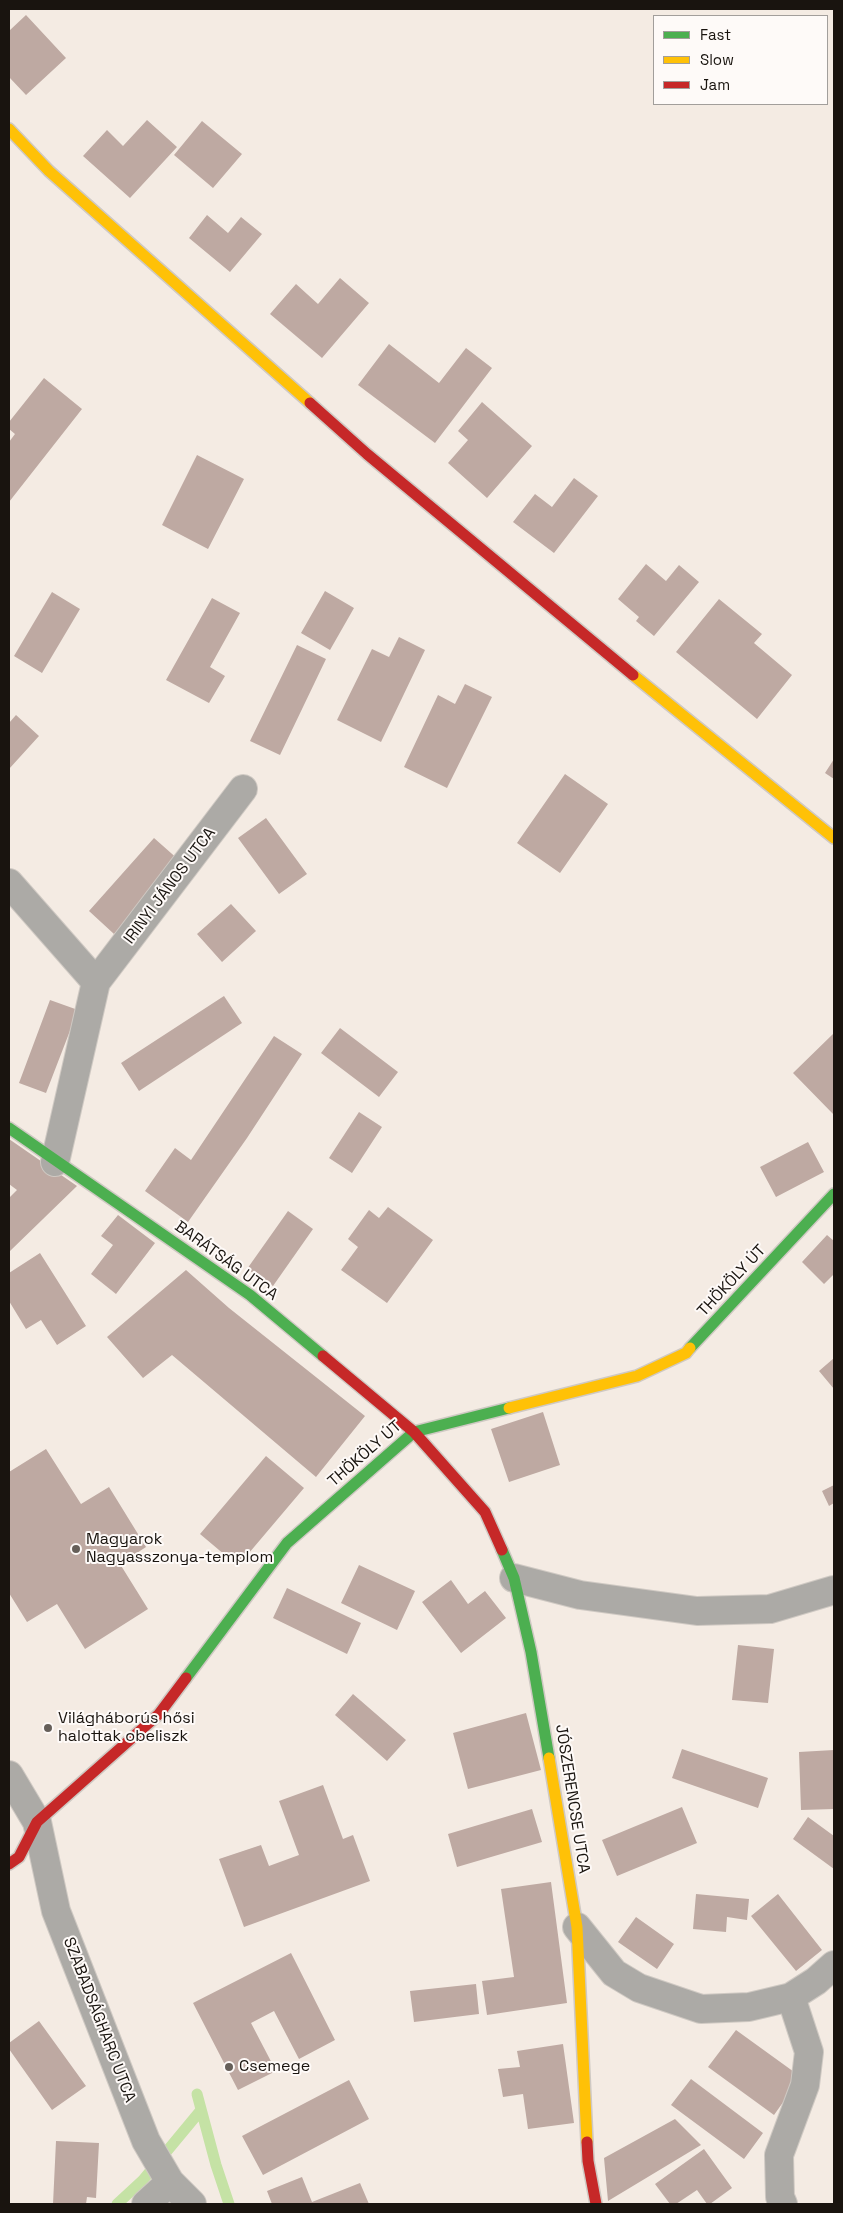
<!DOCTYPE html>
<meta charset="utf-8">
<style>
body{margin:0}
#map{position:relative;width:843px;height:2213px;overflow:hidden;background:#f4ebe3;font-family:"Space Grotesk",sans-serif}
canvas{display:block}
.frame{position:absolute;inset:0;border:10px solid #19140f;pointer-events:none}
.legend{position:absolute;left:653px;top:15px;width:175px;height:90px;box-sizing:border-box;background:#fefaf8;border:1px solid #a29e9b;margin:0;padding:6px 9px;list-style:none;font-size:15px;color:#19140f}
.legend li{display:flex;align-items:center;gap:10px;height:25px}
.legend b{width:25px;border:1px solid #a29e9b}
</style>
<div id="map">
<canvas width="843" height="2213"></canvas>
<div class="frame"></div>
<ul class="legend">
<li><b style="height:6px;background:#4caf50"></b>Fast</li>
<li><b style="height:6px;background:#ffc107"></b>Slow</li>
<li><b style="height:6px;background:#c62828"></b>Jam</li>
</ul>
</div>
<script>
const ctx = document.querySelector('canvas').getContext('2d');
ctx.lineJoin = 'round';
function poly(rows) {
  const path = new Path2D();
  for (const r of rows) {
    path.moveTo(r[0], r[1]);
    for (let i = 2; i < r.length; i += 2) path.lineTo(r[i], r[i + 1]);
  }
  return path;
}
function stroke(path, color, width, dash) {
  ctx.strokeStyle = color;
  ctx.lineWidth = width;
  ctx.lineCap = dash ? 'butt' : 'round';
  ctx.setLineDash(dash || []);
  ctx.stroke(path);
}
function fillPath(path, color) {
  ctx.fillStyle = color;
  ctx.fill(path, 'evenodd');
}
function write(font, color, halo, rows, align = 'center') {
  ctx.font = font + ' "Space Grotesk",sans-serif';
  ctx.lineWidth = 4;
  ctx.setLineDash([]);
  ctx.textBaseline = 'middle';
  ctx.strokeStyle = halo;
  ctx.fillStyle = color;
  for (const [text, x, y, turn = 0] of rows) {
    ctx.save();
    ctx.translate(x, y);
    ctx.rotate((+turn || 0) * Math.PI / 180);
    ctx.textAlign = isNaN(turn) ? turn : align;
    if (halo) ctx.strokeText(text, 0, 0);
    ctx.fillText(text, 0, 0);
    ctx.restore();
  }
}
const stream = poly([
 [197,2094,216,2165,229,2204],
 [117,2204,143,2180,201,2110]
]);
const building = poly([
 [26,15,66,58,26,95,9,77,9,31],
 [147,120,177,147,130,198,83,156,107,130,123,146],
 [202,121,242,154,213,188,174,155],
 [207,215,228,233,241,217,262,234,230,272,189,238],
 [340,278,369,303,322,358,270,314,296,284,318,304],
 [389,344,439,383,466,348,492,368,435,443,358,385],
 [44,378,82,409,9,502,9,442,15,434,9,429,9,422],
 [482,402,532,446,487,498,448,463,468,440,458,431],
 [197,455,244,479,208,549,162,525],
 [574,478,598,496,554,553,513,522,535,494,552,507],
 [646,564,666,581,679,565,699,582,654,636,636,621,639,617,618,599],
 [325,591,354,608,330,650,301,633],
 [52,592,80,609,42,673,14,656],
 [212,598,240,613,210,667,225,676,209,703,166,680],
 [719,599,762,634,754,643,792,675,757,719,676,652],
 [399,637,425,650,381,742,337,720,372,649,389,657],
 [297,645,326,659,280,755,250,741],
 [465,684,492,697,447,788,404,767,438,695,455,704],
 [16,715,39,736,9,769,9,723],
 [834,759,834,779,825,773],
 [565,774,608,804,560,873,517,843],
 [266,818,307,874,279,894,238,838],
 [154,838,180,861,114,934,89,911],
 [231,904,256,931,222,962,197,934],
 [224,996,242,1023,139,1091,121,1063],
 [50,1000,78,1010,46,1093,19,1083],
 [340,1028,398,1072,379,1097,321,1053],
 [834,1033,834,1115,793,1073],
 [274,1036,302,1054,247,1138,188,1222,145,1191,175,1148,191,1160],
 [359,1112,382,1127,352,1173,329,1158],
 [9,1139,77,1186,9,1252,9,1198,17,1190,9,1184],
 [808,1142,824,1172,776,1197,760,1167],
 [388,1207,433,1240,387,1303,341,1270,358,1247,348,1239,369,1210,379,1218],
 [288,1211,313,1229,273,1286,247,1269],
 [118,1215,155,1243,116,1294,91,1274,113,1245,101,1236],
 [827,1235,834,1241,834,1274,824,1284,802,1262],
 [40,1253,86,1326,57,1345,41,1320,26,1329,9,1301,9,1273],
 [186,1270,229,1308,365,1416,316,1477,172,1355,143,1378,107,1337],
 [834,1358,834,1389,819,1371],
 [543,1412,560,1465,509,1482,491,1429],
 [46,1449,81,1504,109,1487,146,1547,120,1564,148,1609,85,1649,57,1604,27,1622,9,1593,9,1472],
 [266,1456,304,1488,238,1566,200,1534],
 [834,1485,834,1503,829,1506,822,1491],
 [359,1565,415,1591,397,1630,341,1603],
 [451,1580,468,1604,485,1591,506,1618,461,1653,422,1602],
 [287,1588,361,1623,347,1654,273,1618],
 [738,1645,774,1649,768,1703,732,1700],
 [353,1694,406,1740,387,1761,335,1715],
 [526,1713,541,1770,468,1789,453,1733],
 [682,1749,768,1778,758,1808,672,1778],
 [834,1750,834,1809,801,1810,799,1752],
 [323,1785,343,1839,353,1835,370,1881,244,1927,219,1859,261,1845,269,1866,299,1855,279,1801],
 [682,1807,697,1843,617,1876,602,1840],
 [532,1809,542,1842,457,1867,448,1834],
 [808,1817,834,1836,834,1869,793,1839],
 [551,1882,567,2003,487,2015,482,1981,514,1977,501,1889],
 [696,1894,749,1899,747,1920,727,1917,726,1932,693,1929],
 [778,1894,822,1950,796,1971,751,1916],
 [636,1917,674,1944,657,1969,618,1942],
 [291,1953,335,2040,299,2059,274,2011,251,2023,276,2071,238,2090,193,2003],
 [476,1984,479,2014,414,2022,410,1991],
 [39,2021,86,2086,52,2110,9,2049,9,2043],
 [736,2030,801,2077,774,2115,708,2067],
 [563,2044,574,2123,528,2129,523,2094,503,2097,498,2069,520,2067,517,2051],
 [691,2079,763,2133,744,2159,671,2105],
 [349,2080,369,2119,263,2175,242,2136],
 [675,2119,701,2145,608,2201,604,2158],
 [56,2141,99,2143,96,2198,87,2197,86,2204,53,2204],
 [704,2149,732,2188,710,2204,707,2204,697,2190,676,2204,670,2204,655,2184],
 [302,2177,312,2202,360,2183,369,2204,272,2204,267,2191]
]);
const street = poly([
 [9,883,96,982,55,1162],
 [96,982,243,789],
 [514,1578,580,1595,697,1611,770,1609,834,1590],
 [9,1775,37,1822,56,1911,146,2141,170,2182,192,2204],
 [577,1927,614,1973,639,1988,701,2009,749,2007,791,1997,816,1981,834,1965],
 [146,2204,170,2182],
 [783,2204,780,2197,779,2155,805,2085,809,2052,791,1997]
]);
const fast = poly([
 [9,1128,250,1295,323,1356],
 [690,1348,834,1194],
 [502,1550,514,1578,531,1652,549,1758],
 [186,1678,287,1543,414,1432,509,1408]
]);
const slow = poly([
 [9,129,49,171,310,403],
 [633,675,834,838],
 [509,1408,637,1376,686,1353,690,1348],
 [549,1758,577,1927,587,2142]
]);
const jam = poly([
 [310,403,367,454,633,675],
 [323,1356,414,1432,485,1512,502,1550],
 [9,1864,19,1857,37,1822,159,1714,186,1678],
 [587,2142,588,2161,596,2204]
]);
const markers = [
 [76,1549,5,"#665f59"],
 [48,1728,5,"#665f59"],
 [229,2067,5,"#665f59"]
];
const streetNames = [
 ["IRINYI JÁNOS UTCA",170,886,-53],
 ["BARÁTSÁG UTCA",226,1261,36],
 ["THÖKÖLY ÚT",732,1281,-47],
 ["THÖKÖLY ÚT",365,1454,-41],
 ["JÓSZERENCSE UTCA",572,1799,81],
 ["SZABADSÁGHARC UTCA",99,2020,69]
];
const poiNames = [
 ["Magyarok",86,1540],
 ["Nagyasszonya-templom",86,1558],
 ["Világháborús hősi",58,1719],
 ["halottak obeliszk",58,1737],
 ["Csemege",239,2067]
];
stroke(stream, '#c5e2a5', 11);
fillPath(building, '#bea9a2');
stroke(street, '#cfc9c3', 30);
stroke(fast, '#cfc9c3', 14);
stroke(slow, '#cfc9c3', 14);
stroke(jam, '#cfc9c3', 14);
stroke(street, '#acaaa6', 28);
stroke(fast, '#4caf50', 11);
stroke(slow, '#ffc107', 11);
stroke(jam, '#c62828', 11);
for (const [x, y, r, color] of markers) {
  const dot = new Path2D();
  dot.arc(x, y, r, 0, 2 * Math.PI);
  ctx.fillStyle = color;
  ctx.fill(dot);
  stroke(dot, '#fefaf8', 2);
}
write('16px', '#19140f', '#fefaf8', streetNames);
write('16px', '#19140f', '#fefaf8', poiNames, 'left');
</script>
